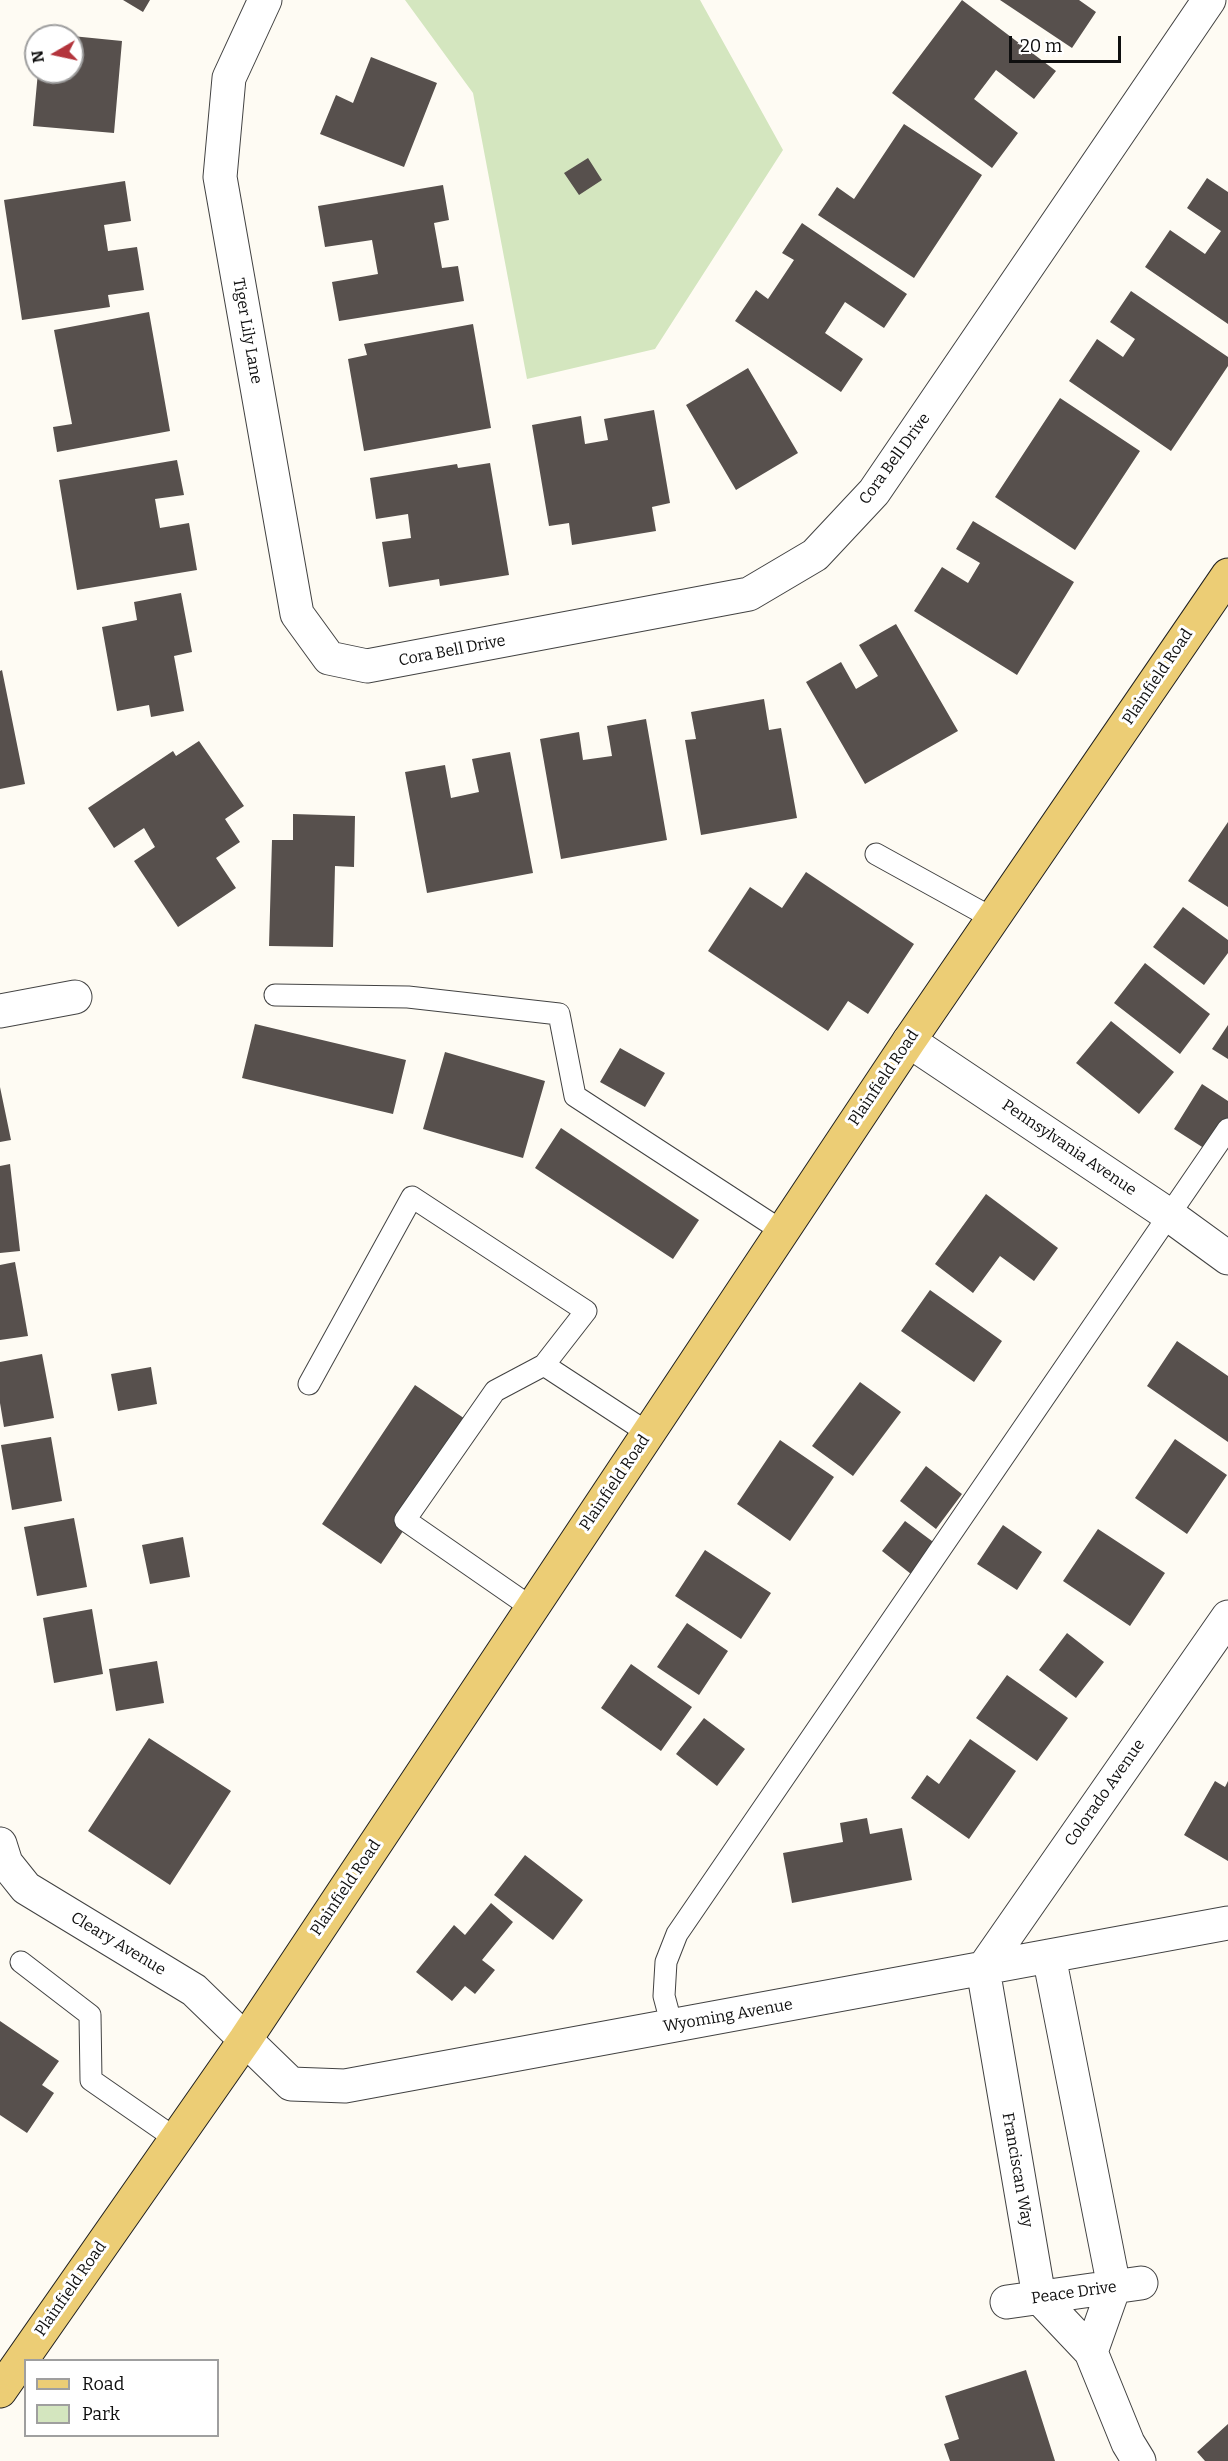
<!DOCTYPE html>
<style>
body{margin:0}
#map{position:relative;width:1228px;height:2461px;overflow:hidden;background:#fefbf3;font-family:Bitter,serif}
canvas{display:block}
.legend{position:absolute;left:24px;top:2359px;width:195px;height:78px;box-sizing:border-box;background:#fff;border:2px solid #9f9f9f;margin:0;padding:8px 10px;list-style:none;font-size:18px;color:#0f0f0f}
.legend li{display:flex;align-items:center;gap:12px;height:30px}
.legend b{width:30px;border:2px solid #9f9f9f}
.north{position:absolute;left:24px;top:24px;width:60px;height:60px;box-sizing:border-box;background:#fff;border:2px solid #9f9f9f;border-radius:50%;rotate:261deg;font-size:16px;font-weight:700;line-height:24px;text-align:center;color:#0f0f0f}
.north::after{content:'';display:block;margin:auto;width:21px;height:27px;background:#b3343c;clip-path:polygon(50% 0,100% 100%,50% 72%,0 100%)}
.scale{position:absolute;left:1009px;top:36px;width:112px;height:27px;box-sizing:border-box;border:3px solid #0f0f0f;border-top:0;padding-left:8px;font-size:18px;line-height:21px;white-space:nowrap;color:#0f0f0f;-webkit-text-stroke:4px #fff;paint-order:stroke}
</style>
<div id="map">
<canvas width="1228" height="2461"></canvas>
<ul class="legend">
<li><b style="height:8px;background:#eccd75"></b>Road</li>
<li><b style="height:16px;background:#d4e6bf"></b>Park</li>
</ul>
<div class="north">N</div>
<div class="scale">20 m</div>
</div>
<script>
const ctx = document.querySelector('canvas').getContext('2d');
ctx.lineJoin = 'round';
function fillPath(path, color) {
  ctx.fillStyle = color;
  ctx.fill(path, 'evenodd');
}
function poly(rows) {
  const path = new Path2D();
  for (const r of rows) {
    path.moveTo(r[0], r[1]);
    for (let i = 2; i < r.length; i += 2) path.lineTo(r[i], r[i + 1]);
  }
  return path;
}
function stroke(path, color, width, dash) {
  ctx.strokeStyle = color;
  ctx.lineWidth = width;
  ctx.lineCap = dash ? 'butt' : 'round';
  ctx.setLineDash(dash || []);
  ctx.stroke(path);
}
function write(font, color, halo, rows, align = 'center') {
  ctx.font = font + ' Bitter,serif';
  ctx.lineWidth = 6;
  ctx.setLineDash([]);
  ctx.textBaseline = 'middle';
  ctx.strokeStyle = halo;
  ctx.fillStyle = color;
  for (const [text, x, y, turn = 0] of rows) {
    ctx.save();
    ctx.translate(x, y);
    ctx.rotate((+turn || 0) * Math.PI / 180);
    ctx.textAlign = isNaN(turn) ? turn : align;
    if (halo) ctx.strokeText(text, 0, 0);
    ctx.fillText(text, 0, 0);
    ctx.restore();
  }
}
const green = poly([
 [405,0,700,0,783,150,655,349,527,379,473,93]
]);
const building = poly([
 [123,0,150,0,143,12],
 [962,0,1056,71,1034,99,996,70,974,99,1018,133,992,168,892,93],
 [1000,0,1079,0,1096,12,1072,48],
 [42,33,57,34,57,36,41,36],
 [72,36,122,41,114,133,33,126,38,72,72,72],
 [371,57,437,83,404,167,320,134,336,95,353,103],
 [904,124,982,175,914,278,818,215,837,187,854,199],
 [588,158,602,180,579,195,564,173],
 [1207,178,1228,192,1228,324,1145,267,1170,230,1205,254,1221,231,1187,208],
 [125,181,131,221,104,225,108,251,137,247,144,290,108,295,110,307,22,320,4,200],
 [443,185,449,220,434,223,442,268,458,266,464,301,339,321,332,282,378,274,372,240,325,247,318,206],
 [802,223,907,294,884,328,845,302,825,333,863,359,841,392,735,321,756,290,768,299,794,260,782,253],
 [1131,291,1228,357,1228,366,1171,451,1069,381,1097,339,1123,357,1135,339,1110,322],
 [149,312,170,431,57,452,53,427,72,424,54,330],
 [473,324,491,428,364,451,348,359,367,355,364,344],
 [748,368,798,453,736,490,686,405],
 [1060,398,1140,451,1075,550,995,497],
 [654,410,670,503,652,507,656,531,572,545,569,523,549,526,532,425,581,416,585,444,608,440,604,419],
 [177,460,184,495,155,499,160,528,189,523,197,570,77,590,59,480],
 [490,463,509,575,440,586,439,579,389,587,382,542,411,538,408,514,376,519,370,478,457,464,458,468],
 [973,521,1074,582,1017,675,914,611,942,567,968,583,980,563,956,549],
 [181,593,192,652,174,656,184,711,151,717,149,705,117,711,102,627,137,620,134,602],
 [896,624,958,731,865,784,806,682,841,662,856,689,878,676,859,645],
 [2,670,25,784,0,789,0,671],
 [764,699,769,730,781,728,797,818,701,835,685,740,696,739,691,712],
 [646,719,667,840,561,859,540,739,579,732,583,760,612,756,607,726],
 [199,741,244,806,225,819,240,842,216,858,236,888,178,927,134,861,155,847,144,828,114,848,88,808,173,751,176,756],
 [510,752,533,873,427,893,405,772,445,765,451,798,479,792,472,759],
 [293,814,355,816,354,867,335,866,333,947,269,946,272,840,293,840],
 [1228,822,1228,907,1188,881],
 [806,872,914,944,868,1014,848,1001,828,1031,708,951,750,887,782,908],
 [1183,907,1228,940,1228,953,1204,985,1153,947],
 [1145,963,1210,1014,1180,1054,1114,1003],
 [1111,1021,1174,1072,1139,1114,1076,1063],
 [255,1024,406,1060,393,1114,242,1078],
 [1228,1025,1228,1059,1212,1049],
 [620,1048,665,1073,645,1107,600,1082],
 [445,1052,545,1081,523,1158,423,1129],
 [1202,1084,1228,1101,1228,1124,1210,1152,1174,1129],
 [0,1087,11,1140,0,1142],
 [561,1128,699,1220,673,1259,535,1168],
 [10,1164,20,1251,0,1253,0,1166],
 [986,1194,1058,1248,1034,1281,1000,1256,973,1293,935,1264],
 [15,1262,28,1336,0,1340,0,1265],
 [930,1290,1002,1341,974,1382,901,1331],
 [1177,1341,1228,1376,1228,1442,1147,1386],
 [42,1354,54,1418,4,1427,0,1403,0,1362],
 [151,1367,157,1404,118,1411,111,1374],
 [860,1382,901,1412,853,1476,812,1446],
 [415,1385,474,1425,381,1564,322,1524],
 [51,1437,62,1501,12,1510,1,1445],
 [1175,1439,1227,1475,1187,1534,1135,1498],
 [780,1440,834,1477,790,1541,737,1504],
 [926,1466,962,1494,936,1529,900,1501],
 [74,1518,87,1587,37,1596,24,1527],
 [905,1521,940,1547,916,1578,882,1551],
 [1003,1525,1042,1552,1017,1590,977,1564],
 [1098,1529,1165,1573,1130,1626,1063,1581],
 [183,1537,190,1577,150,1584,142,1545],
 [705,1550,771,1593,741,1639,675,1596],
 [92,1609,103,1674,54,1683,43,1618],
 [687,1623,728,1651,699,1695,657,1667],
 [1067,1633,1104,1662,1076,1698,1039,1670],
 [157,1661,164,1703,116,1711,109,1669],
 [631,1664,692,1707,661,1751,601,1708],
 [1007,1675,1068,1718,1037,1761,976,1718],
 [704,1718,745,1749,717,1786,676,1754],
 [149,1738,231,1791,170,1885,88,1831],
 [970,1739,1016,1771,969,1839,911,1798,927,1775,939,1784],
 [1215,1781,1225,1787,1228,1781,1228,1861,1184,1835],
 [867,1818,870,1834,902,1828,912,1880,792,1903,783,1853,843,1842,840,1823],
 [525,1855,583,1900,553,1940,494,1895],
 [491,1903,513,1922,482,1960,495,1970,475,1994,465,1986,452,2001,416,1972,454,1925,465,1935],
 [0,2021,59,2061,42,2085,54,2093,27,2133,0,2115],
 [1026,2370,1055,2461,950,2461,944,2444,959,2439,945,2396],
 [1228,2424,1228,2461,1205,2461,1197,2452]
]);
const service = poly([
 [876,854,992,918],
 [275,995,408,997,559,1014,575,1096,782,1231],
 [309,1384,412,1197,586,1311,544,1365,648,1433],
 [532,1608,405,1520,495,1391,544,1365],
 [21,1962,90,2015,91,2080,176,2139],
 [672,2026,664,1996,666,1962,677,1934,1228,1129]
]);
const minor = poly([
 [265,0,229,78,220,177,297,614,329,658,367,666,749,594,815,555,874,492,1209,0],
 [0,1011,75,997],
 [909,1041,1169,1215,1228,1258],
 [0,1844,6,1863,26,1888,194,1990,291,2084,345,2086,1228,1923],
 [1049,1956,1114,2287,1091,2352],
 [1007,2302,1141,2283],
 [1139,2461,1128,2443,1091,2352,1039,2297,983,1969,1228,1617]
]);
const primary = poly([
 [0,2391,245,2040,909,1041,1228,575]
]);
const streetNames = [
 ["Tiger Lily Lane",247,331,80],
 ["Cora Bell Drive",895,459,-54],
 ["Cora Bell Drive",452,651,-11],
 ["Plainfield Road",1158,677,-56],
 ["Plainfield Road",884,1078,-56],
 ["Pennsylvania Avenue",1069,1148,34],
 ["Plainfield Road",615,1483,-56],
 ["Colorado Avenue",1105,1793,-55],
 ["Plainfield Road",346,1888,-56],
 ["Cleary Avenue",118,1944,31],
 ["Wyoming Avenue",728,2016,-10],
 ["Franciscan Way",1017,2170,80],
 ["Plainfield Road",71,2289,-55],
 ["Peace Drive",1074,2293,-8]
];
fillPath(green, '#d4e6bf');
fillPath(building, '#57504d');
stroke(service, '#424242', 23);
stroke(minor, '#424242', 35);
stroke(primary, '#202020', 35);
stroke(service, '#fff', 21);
stroke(minor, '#fff', 33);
stroke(primary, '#eccd75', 33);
write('16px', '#0f0f0f', '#fff', streetNames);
</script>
